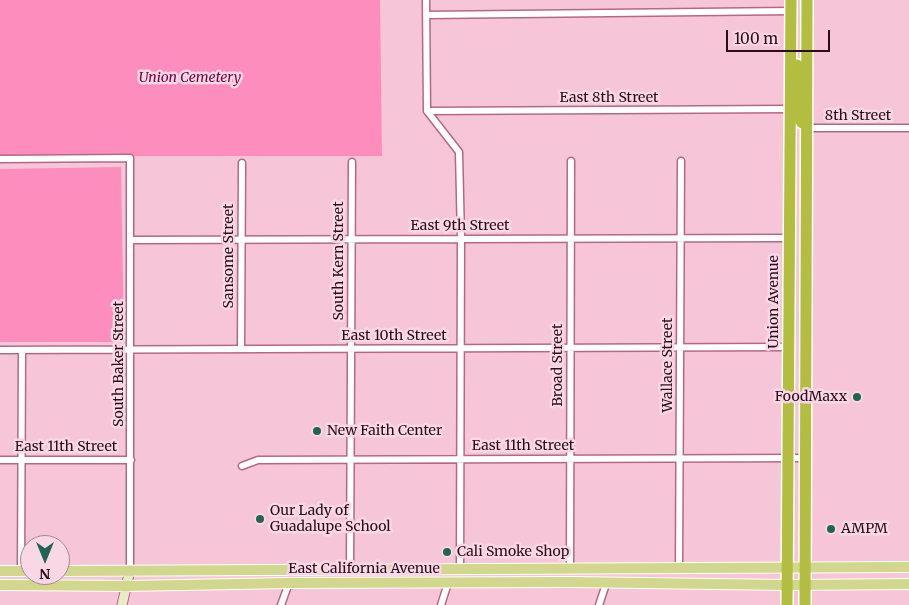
<!DOCTYPE html>
<style>
body{margin:0}
#map{position:relative;width:909px;height:605px;overflow:hidden;background:#f7c5d8;font-family:Merriweather,serif}
canvas{display:block}
.north{position:absolute;left:20px;top:535px;width:50px;height:50px;box-sizing:border-box;background:#fad7e4;border:1px solid #a78693;border-radius:50%;rotate:180deg;font-size:14px;font-weight:700;line-height:20px;text-align:center;color:#2a0d1a}
.north::after{content:'';display:block;margin:auto;width:18px;height:22px;background:#226454;clip-path:polygon(50% 0,100% 100%,50% 72%,0 100%)}
.scale{position:absolute;left:726px;top:30px;width:104px;height:22px;box-sizing:border-box;border:2px solid #2a0d1a;border-top:0;padding-left:6px;font-size:15px;line-height:18px;white-space:nowrap;color:#2a0d1a;-webkit-text-stroke:4px #fad7e4;paint-order:stroke}
</style>
<div id="map">
<canvas width="909" height="605"></canvas>
<div class="north">N</div>
<div class="scale">100 m</div>
</div>
<script>
const ctx = document.querySelector('canvas').getContext('2d');
ctx.lineJoin = 'round';
function fillPath(path, color) {
  ctx.fillStyle = color;
  ctx.fill(path, 'evenodd');
}
function poly(rows) {
  const path = new Path2D();
  for (const r of rows) {
    path.moveTo(r[0], r[1]);
    for (let i = 2; i < r.length; i += 2) path.lineTo(r[i], r[i + 1]);
  }
  return path;
}
function stroke(path, color, width, dash) {
  ctx.strokeStyle = color;
  ctx.lineWidth = width;
  ctx.lineCap = dash ? 'butt' : 'round';
  ctx.setLineDash(dash || []);
  ctx.stroke(path);
}
function write(font, color, halo, rows, align = 'center') {
  ctx.font = font + ' Merriweather,serif';
  ctx.lineWidth = 5;
  ctx.setLineDash([]);
  ctx.textBaseline = 'middle';
  ctx.strokeStyle = halo;
  ctx.fillStyle = color;
  for (const [text, x, y, turn = 0] of rows) {
    ctx.save();
    ctx.translate(x, y);
    ctx.rotate((+turn || 0) * Math.PI / 180);
    ctx.textAlign = isNaN(turn) ? turn : align;
    if (halo) ctx.strokeText(text, 0, 0);
    ctx.fillText(text, 0, 0);
    ctx.restore();
  }
}
const green = poly([
 [0,0,380,0,382,156,0,156],
 [121,167,124,342,0,342,0,169]
]);
const street = poly([
 [426,0,427,111,459,152,461,239,460,569],
 [426,15,791,11],
 [427,111,791,109],
 [807,128,909,128],
 [0,159,130,158,130,570],
 [131,240,789,238],
 [241,349,242,163],
 [0,350,789,347],
 [0,460,131,460],
 [242,466,258,460,806,458],
 [679,568,681,161],
 [350,569,352,162],
 [570,569,571,161],
 [21,571,22,350],
 [281,605,289,583],
 [441,605,448,583],
 [599,605,606,584]
]);
const secondary = poly([
 [122,605,130,570]
]);
const primary = poly([
 [0,571,30,571],
 [60,571,909,567],
 [0,585,127,586,289,583,571,582,787,585,909,584]
]);
const highway = poly([
 [797,65,798,69,799,118,802,123],
 [787,605,791,0],
 [805,605,807,0]
]);
const markers = [
 [857,397,5,"#226454"],
 [317,431,5,"#226454"],
 [260,519,5,"#226454"],
 [831,529,5,"#226454"],
 [447,552,5,"#226454"]
];
const parkNames = [
 ["Union Cemetery",190,78]
];
const streetNames = [
 ["East 8th Street",609,98],
 ["8th Street",858,116],
 ["East 9th Street",460,226],
 ["Sansome Street",229,256,-90],
 ["South Kern Street",339,261,-90],
 ["Union Avenue",774,302,-90],
 ["East 10th Street",394,336],
 ["South Baker Street",119,364,-90],
 ["Broad Street",558,365,-90],
 ["Wallace Street",668,365,-90],
 ["East 11th Street",523,446],
 ["East 11th Street",66,447],
 ["East California Avenue",364,569]
];
const poiNames = [
 ["FoodMaxx",847,397,"right"],
 ["New Faith Center",327,431],
 ["Our Lady of",270,511],
 ["Guadalupe School",270,527],
 ["AMPM",841,529],
 ["Cali Smoke Shop",457,552]
];
fillPath(green, '#fd8dbd');
stroke(street, '#b46888', 9);
stroke(secondary, '#b46888', 11);
stroke(primary, '#fff', 12);
stroke(highway, '#fff', 14);
stroke(street, '#fff', 6);
stroke(secondary, '#e8ebc6', 9);
stroke(primary, '#d1d78c', 10);
stroke(highway, '#b3bd40', 11);
for (const [x, y, r, color] of markers) {
  const dot = new Path2D();
  dot.arc(x, y, r, 0, 2 * Math.PI);
  ctx.fillStyle = color;
  ctx.fill(dot);
  stroke(dot, '#fad7e4', 2);
}
write('italic 14px', '#6f0542', '#fad7e4', parkNames);
write('14px', '#2a0d1a', '#fad7e4', streetNames);
write('14px', '#2a0d1a', '#fad7e4', poiNames, 'left');
</script>
